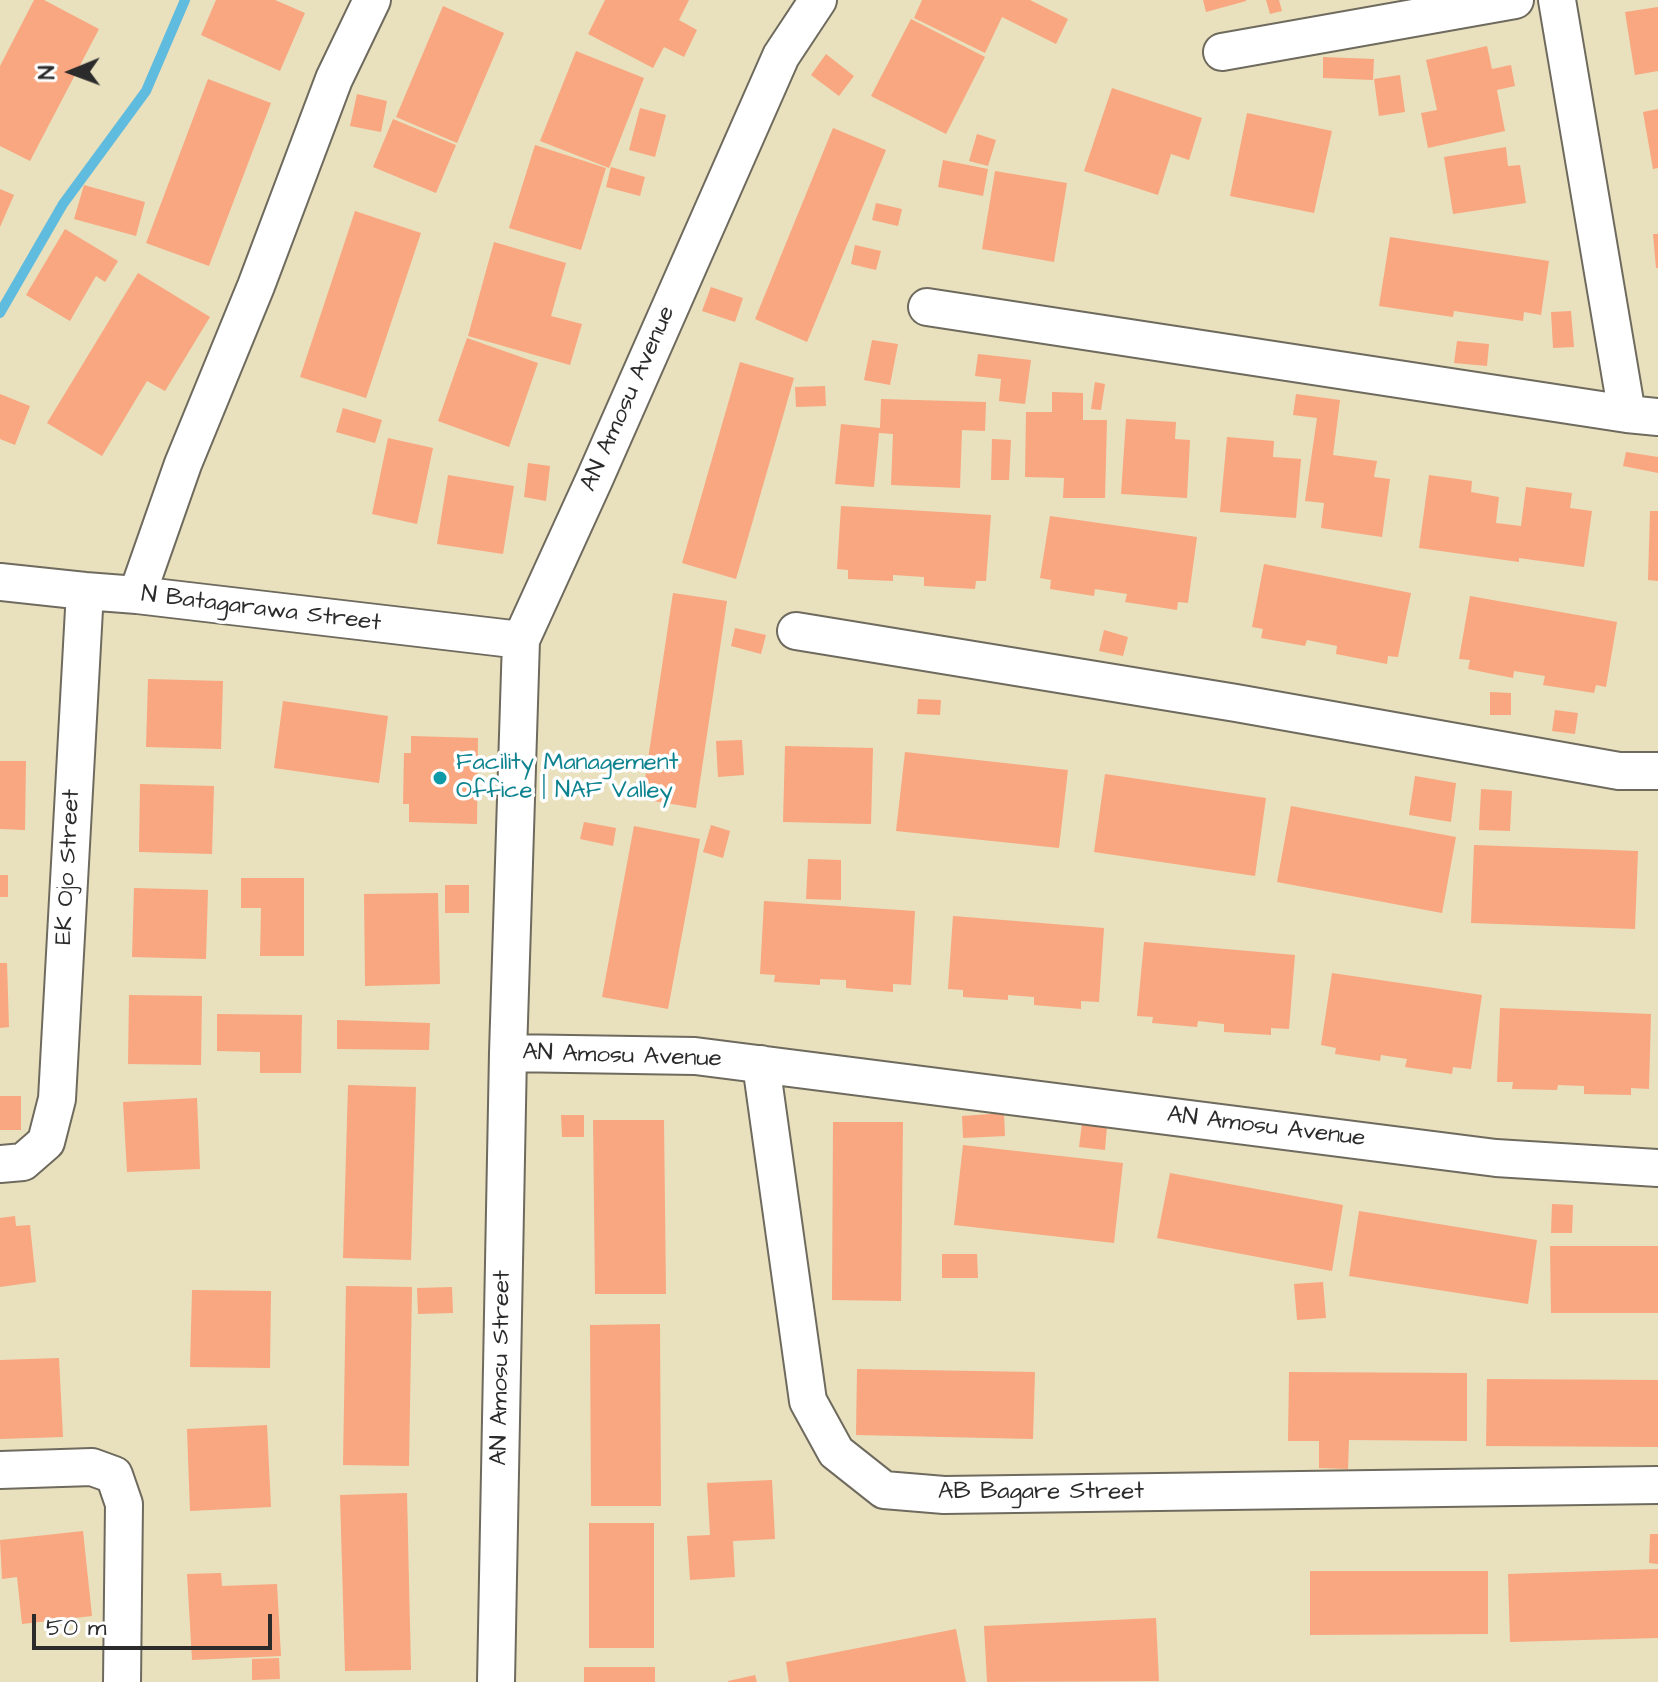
<!DOCTYPE html>
<style>
body{margin:0}
#map{position:relative;width:1658px;height:1682px;overflow:hidden;background:#e9e0bd;font-family:"Architects Daughter",sans-serif}
canvas{display:block}
.north{position:absolute;left:32px;top:32px;width:80px;height:80px;-webkit-text-stroke:6px #fff;paint-order:stroke;rotate:269deg;font-size:22px;font-weight:700;line-height:32px;text-align:center;color:#2b2b2b}
.north::after{content:'';display:block;margin:auto;width:28px;height:36px;background:#2b2b2b;clip-path:polygon(50% 0,100% 100%,50% 72%,0 100%)}
.scale{position:absolute;left:32px;top:1614px;width:240px;height:36px;box-sizing:border-box;border:4px solid #2b2b2b;border-top:0;padding-left:10px;font-size:24px;line-height:28px;white-space:nowrap;color:#2b2b2b;-webkit-text-stroke:6px #fff;paint-order:stroke}
</style>
<div id="map">
<canvas width="1658" height="1682"></canvas>
<div class="north">N</div>
<div class="scale">50 m</div>
</div>
<script>
const ctx = document.querySelector('canvas').getContext('2d');
ctx.lineJoin = 'round';
function poly(rows) {
  const path = new Path2D();
  for (const r of rows) {
    path.moveTo(r[0], r[1]);
    for (let i = 2; i < r.length; i += 2) path.lineTo(r[i], r[i + 1]);
  }
  return path;
}
function stroke(path, color, width, dash) {
  ctx.strokeStyle = color;
  ctx.lineWidth = width;
  ctx.lineCap = dash ? 'butt' : 'round';
  ctx.setLineDash(dash || []);
  ctx.stroke(path);
}
function fillPath(path, color) {
  ctx.fillStyle = color;
  ctx.fill(path, 'evenodd');
}
function write(font, color, halo, rows, align = 'center') {
  ctx.font = font + ' "Architects Daughter",sans-serif';
  ctx.lineWidth = 7;
  ctx.setLineDash([]);
  ctx.textBaseline = 'middle';
  ctx.strokeStyle = halo;
  ctx.fillStyle = color;
  for (const [text, x, y, turn = 0] of rows) {
    ctx.save();
    ctx.translate(x, y);
    ctx.rotate((+turn || 0) * Math.PI / 180);
    ctx.textAlign = isNaN(turn) ? turn : align;
    if (halo) ctx.strokeText(text, 0, 0);
    ctx.fillText(text, 0, 0);
    ctx.restore();
  }
}
const stream = poly([
 [0,313,63,204,146,91,185,0]
]);
const building = poly([
 [34,0,44,0,99,29,30,161,0,146,0,66],
 [216,0,275,0,305,13,280,71,201,35],
 [605,0,689,0,679,20,697,30,684,57,664,47,653,68,588,34],
 [922,0,1030,0,1068,19,1056,44,1002,17,985,53,914,18],
 [1203,0,1246,0,1246,1,1206,12],
 [1266,0,1279,0,1282,11,1270,14],
 [443,6,504,33,457,143,396,117],
 [1658,7,1658,71,1635,75,1625,12],
 [911,19,985,57,946,134,871,96],
 [1487,46,1492,69,1511,65,1515,86,1497,90,1505,131,1428,148,1421,113,1437,110,1426,60],
 [576,51,644,78,609,168,540,141],
 [826,54,854,76,839,96,811,75],
 [1323,57,1374,59,1373,80,1323,78],
 [1400,75,1405,112,1379,116,1374,79],
 [208,79,271,103,209,266,146,243],
 [1112,88,1202,118,1189,160,1171,154,1158,195,1084,171],
 [357,94,387,101,381,132,350,126],
 [640,108,666,115,655,157,629,150],
 [1658,109,1658,168,1653,169,1643,112],
 [1247,113,1332,131,1314,213,1230,196],
 [393,119,456,145,436,193,373,167],
 [833,128,886,150,807,342,755,319],
 [977,134,996,140,988,166,969,161],
 [535,145,606,168,581,250,509,228],
 [1506,147,1508,166,1520,165,1526,203,1453,214,1444,157],
 [943,160,988,169,983,196,938,187],
 [611,167,645,177,640,196,606,187],
 [995,171,1067,183,1054,262,982,249],
 [84,185,145,202,136,236,74,219],
 [0,189,14,195,0,227],
 [876,203,902,209,898,226,872,220],
 [355,211,421,233,366,398,300,377],
 [65,229,118,261,105,282,96,276,70,321,26,295],
 [1653,234,1658,234,1658,268,1656,268],
 [1390,237,1549,261,1541,315,1524,312,1523,321,1454,311,1453,317,1379,306],
 [494,242,566,263,551,316,582,324,570,365,468,336],
 [855,245,881,251,876,270,851,264],
 [138,273,210,317,165,391,147,381,102,456,47,423],
 [711,287,743,298,735,322,702,311],
 [1571,311,1574,347,1553,348,1551,312],
 [467,338,538,363,509,447,438,421],
 [872,340,898,344,890,385,864,380],
 [1457,341,1489,344,1487,366,1454,363],
 [978,354,1031,360,1025,404,999,401,1001,379,975,376],
 [740,362,794,378,736,579,682,563],
 [1095,382,1105,384,1101,410,1091,409],
 [825,386,826,406,796,407,795,387],
 [1052,392,1083,393,1083,420,1107,420,1105,498,1063,498,1064,478,1025,477,1026,412,1052,412],
 [0,394,30,406,15,445,0,439],
 [1296,394,1340,400,1333,455,1377,461,1374,477,1390,479,1382,537,1321,528,1324,503,1305,501,1317,418,1293,415],
 [881,399,986,402,985,431,962,430,960,488,891,485,893,434,879,433,874,487,835,484,841,424,880,428],
 [343,408,382,420,375,443,336,432],
 [1126,419,1176,422,1175,439,1190,440,1187,498,1121,494],
 [1227,437,1274,441,1273,457,1301,459,1296,518,1220,512],
 [388,438,433,448,417,524,372,514],
 [992,439,1011,440,1009,480,991,480],
 [1626,452,1658,457,1658,473,1623,466],
 [528,463,550,466,546,501,524,497],
 [448,475,514,486,503,554,437,544],
 [1429,475,1472,481,1471,492,1499,497,1496,523,1521,526,1526,487,1572,493,1570,508,1592,511,1584,567,1519,558,1519,562,1419,548],
 [841,506,991,515,986,581,976,581,975,589,924,586,924,577,893,575,893,581,848,579,848,570,837,569],
 [1650,511,1658,511,1658,581,1648,580],
 [1050,516,1197,537,1188,603,1178,602,1177,610,1125,602,1127,594,1095,589,1094,596,1050,589,1051,580,1040,578],
 [1264,564,1411,593,1398,657,1388,656,1387,664,1336,654,1337,646,1307,640,1305,646,1261,638,1263,629,1252,627],
 [673,593,727,601,696,808,642,799],
 [1470,596,1617,622,1606,687,1596,685,1594,693,1543,685,1545,676,1514,671,1513,678,1468,669,1470,660,1459,659],
 [735,628,766,635,761,654,731,646],
 [1104,630,1128,637,1123,656,1099,651],
 [148,679,223,681,221,749,146,747],
 [1490,692,1511,693,1511,715,1490,715],
 [918,699,941,700,940,715,917,714],
 [283,701,388,716,379,783,274,768],
 [1555,710,1578,713,1575,734,1552,731],
 [411,736,478,738,477,824,409,822,409,804,403,804,404,753,411,753],
 [742,740,744,775,718,777,716,741],
 [785,746,873,748,871,824,783,822],
 [905,752,1068,770,1059,848,896,831],
 [0,761,26,761,25,830,0,829],
 [1105,774,1266,798,1255,876,1094,852],
 [1415,776,1456,783,1451,822,1409,815],
 [140,784,214,786,212,854,139,852],
 [1481,789,1512,791,1510,831,1479,830],
 [1291,806,1456,837,1442,913,1277,882],
 [584,822,616,828,613,846,580,839],
 [711,825,730,831,723,858,703,852],
 [634,826,700,839,668,1009,602,997],
 [1474,845,1638,851,1635,929,1471,923],
 [808,859,841,860,841,900,806,899],
 [0,875,8,875,8,897,0,897],
 [241,878,304,878,304,956,260,956,261,908,241,908],
 [445,885,469,885,469,913,445,913],
 [134,888,208,890,206,959,132,957],
 [438,893,440,984,365,986,364,894],
 [764,901,915,911,911,985,893,984,893,992,846,988,846,980,820,979,820,985,774,982,775,975,760,974],
 [953,916,1104,928,1099,1002,1081,1001,1081,1009,1034,1005,1034,997,1008,995,1008,1000,963,997,963,990,948,989],
 [1144,942,1295,955,1289,1029,1271,1028,1271,1035,1224,1032,1224,1024,1198,1021,1197,1027,1152,1023,1153,1017,1137,1016],
 [0,963,7,963,9,1027,0,1028],
 [1332,973,1482,995,1471,1069,1453,1067,1452,1074,1405,1067,1407,1059,1381,1055,1380,1061,1335,1054,1336,1048,1321,1045],
 [129,995,202,996,201,1065,128,1064],
 [1500,1008,1651,1014,1649,1089,1631,1088,1631,1095,1584,1094,1584,1086,1558,1085,1557,1090,1512,1089,1513,1082,1497,1082],
 [217,1014,302,1015,301,1073,260,1073,260,1052,217,1051],
 [337,1020,430,1023,429,1050,337,1049],
 [348,1085,416,1087,411,1260,343,1258],
 [0,1096,21,1096,21,1130,0,1130],
 [197,1098,200,1169,127,1172,123,1102],
 [1004,1113,1005,1136,963,1138,962,1116],
 [561,1115,584,1115,584,1137,562,1137],
 [593,1120,664,1120,666,1294,595,1294],
 [833,1122,903,1122,901,1301,832,1300],
 [1082,1123,1107,1126,1105,1150,1079,1147],
 [963,1145,1123,1163,1114,1243,954,1225],
 [1170,1173,1343,1205,1332,1271,1157,1238],
 [1552,1204,1573,1205,1572,1233,1551,1233],
 [1359,1211,1537,1240,1528,1304,1349,1276],
 [15,1216,16,1226,30,1225,36,1282,0,1287,0,1218],
 [1550,1246,1658,1246,1658,1313,1551,1313],
 [942,1254,977,1254,978,1278,942,1278],
 [1323,1282,1326,1318,1297,1320,1294,1284],
 [346,1286,412,1287,409,1466,343,1465],
 [452,1287,453,1313,418,1314,417,1288],
 [192,1290,271,1291,270,1368,190,1367],
 [660,1324,661,1506,591,1506,590,1325],
 [59,1358,63,1437,0,1439,0,1360],
 [857,1369,1035,1372,1033,1439,856,1435],
 [1289,1372,1467,1373,1467,1441,1349,1440,1348,1469,1319,1468,1319,1441,1288,1441],
 [1487,1379,1658,1380,1658,1447,1486,1446],
 [267,1425,271,1507,190,1511,187,1429],
 [772,1480,775,1539,733,1541,735,1577,690,1580,687,1536,710,1535,707,1483],
 [407,1493,411,1670,345,1671,340,1495],
 [589,1523,654,1523,654,1648,589,1648],
 [83,1531,92,1616,22,1624,17,1577,2,1579,0,1540],
 [1650,1534,1658,1534,1658,1564,1649,1563],
 [1658,1569,1658,1638,1510,1642,1508,1574],
 [1310,1571,1488,1571,1488,1634,1310,1635],
 [221,1573,222,1586,277,1584,281,1656,192,1660,187,1574],
 [1156,1618,1159,1681,987,1682,984,1626],
 [956,1629,966,1682,789,1682,786,1662],
 [279,1658,280,1679,252,1680,252,1659],
 [584,1667,655,1667,655,1682,584,1682],
 [755,1675,757,1682,728,1682,728,1681]
]);
const street = poly([
 [818,0,781,56,594,480,521,640,508,1053,695,1056,1496,1158,1658,1168],
 [1557,0,1627,414],
 [1222,52,1515,0],
 [927,307,1627,414,1658,417],
 [0,582,85,591,137,595,521,640],
 [137,595,183,464,256,286,334,79,372,0],
 [796,631,1236,703,1619,771,1658,771],
 [761,1064,808,1401,836,1452,884,1490,944,1495,1658,1485],
 [0,1164,23,1162,46,1142,57,1099,85,591],
 [0,1470,92,1467,114,1475,124,1504,122,1682],
 [496,1682,508,1053]
]);
const markers = [
 [440,778,8,"#0f9aa8"]
];
const streetNames = [
 ["AN Amosu Avenue",629,399,-66],
 ["N Batagarawa Street",261,610,7],
 ["EK Ojo Street",69,867,-87],
 ["AN Amosu Avenue",622,1057,2],
 ["AN Amosu Avenue",1266,1128,7],
 ["AN Amosu Street",502,1368,-89],
 ["AB Bagare Street",1041,1493]
];
const cultureNames = [
 ["Facility Management",456,764],
 ["Office | NAF Valley",456,792]
];
stroke(stream, '#60bcde', 10);
fillPath(building, '#f8a780');
stroke(street, '#6e6a5e', 40);
stroke(street, '#fff', 36);
for (const [x, y, r, color] of markers) {
  const dot = new Path2D();
  dot.arc(x, y, r, 0, 2 * Math.PI);
  ctx.fillStyle = color;
  ctx.fill(dot);
  stroke(dot, '#fff', 3);
}
write('24px', '#2b2b2b', '#fff', streetNames);
write('24px', '#0d838f', '#fff', cultureNames, 'left');
</script>
